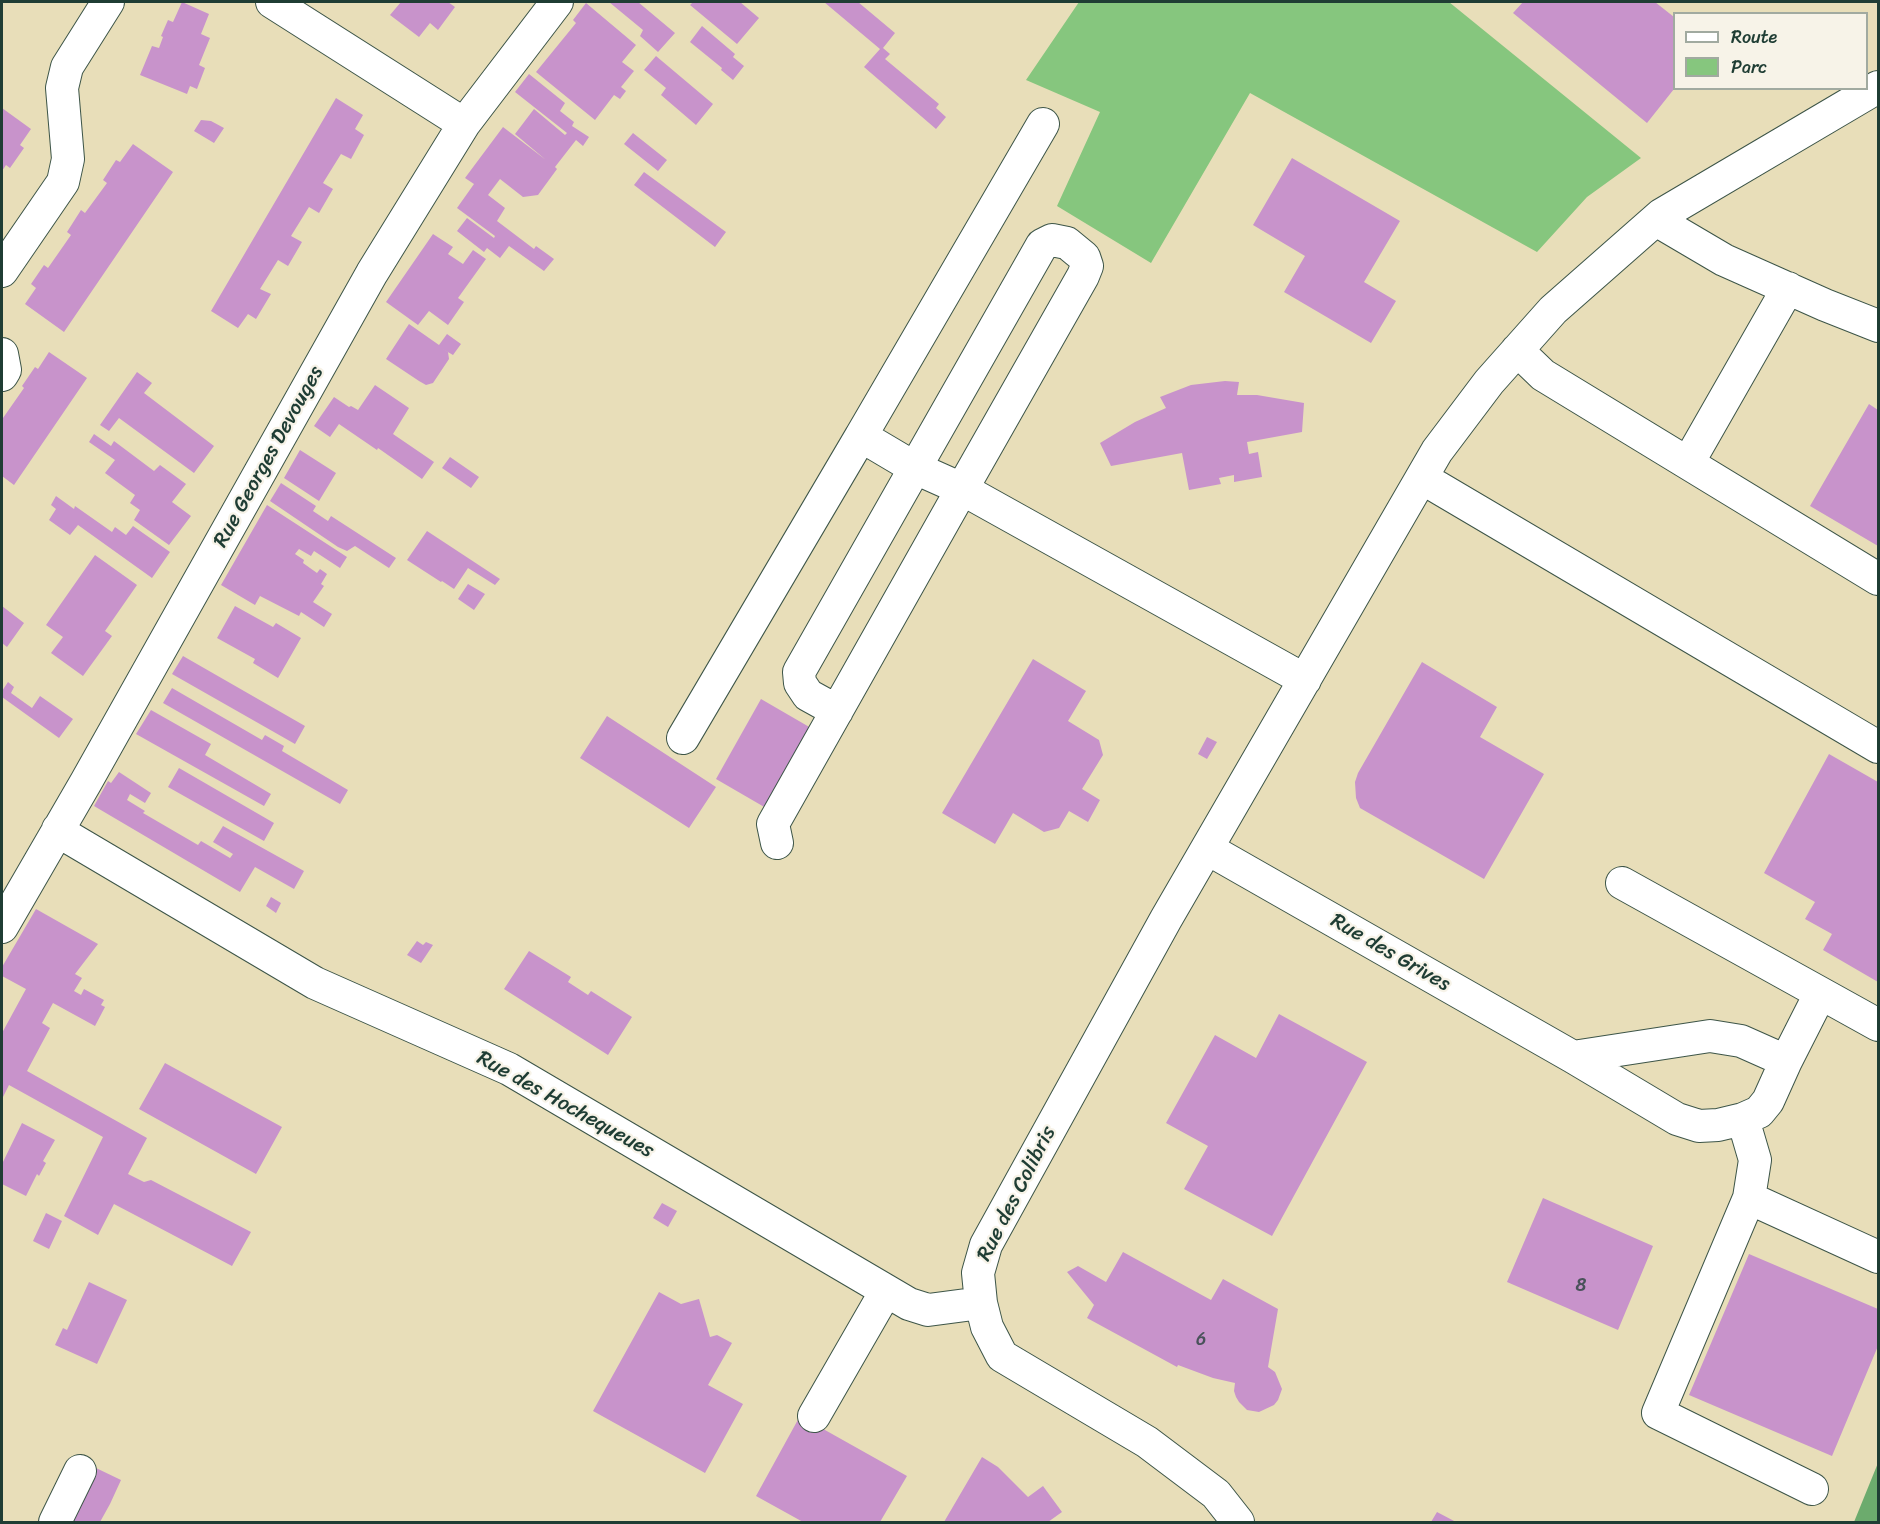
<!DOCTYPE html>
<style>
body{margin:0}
#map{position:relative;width:1880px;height:1524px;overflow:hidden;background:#e8deb9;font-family:Sriracha,sans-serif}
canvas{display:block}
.frame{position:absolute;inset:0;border:3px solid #1f3d34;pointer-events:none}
.legend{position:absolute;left:1673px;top:12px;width:195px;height:78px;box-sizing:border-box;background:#f7f3e8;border:2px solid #a1aaa0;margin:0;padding:8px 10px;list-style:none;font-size:18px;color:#1f3d34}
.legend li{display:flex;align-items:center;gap:12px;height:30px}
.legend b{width:30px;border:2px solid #a1aaa0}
</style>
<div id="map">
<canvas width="1880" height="1524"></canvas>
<div class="frame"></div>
<ul class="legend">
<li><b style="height:8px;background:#fff"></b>Route</li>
<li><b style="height:16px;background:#86c67e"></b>Parc</li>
</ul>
</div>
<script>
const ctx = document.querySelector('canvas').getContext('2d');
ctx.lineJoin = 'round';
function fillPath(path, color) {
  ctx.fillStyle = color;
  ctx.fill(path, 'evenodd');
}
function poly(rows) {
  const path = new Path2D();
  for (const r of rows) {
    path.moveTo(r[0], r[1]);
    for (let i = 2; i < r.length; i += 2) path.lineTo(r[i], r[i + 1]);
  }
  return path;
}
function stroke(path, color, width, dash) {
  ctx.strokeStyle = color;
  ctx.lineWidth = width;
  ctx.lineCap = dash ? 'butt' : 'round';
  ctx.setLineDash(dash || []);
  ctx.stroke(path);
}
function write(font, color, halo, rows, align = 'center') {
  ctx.font = font + ' Sriracha,sans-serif';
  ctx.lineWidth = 4.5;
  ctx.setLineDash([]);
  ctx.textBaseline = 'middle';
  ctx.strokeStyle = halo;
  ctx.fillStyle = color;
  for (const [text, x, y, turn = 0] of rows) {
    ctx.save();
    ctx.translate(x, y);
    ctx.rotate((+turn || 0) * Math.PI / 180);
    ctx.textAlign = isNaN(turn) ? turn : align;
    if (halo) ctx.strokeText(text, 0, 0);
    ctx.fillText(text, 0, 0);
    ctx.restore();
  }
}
const green = poly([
 [1079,2,1449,2,1641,158,1587,197,1537,252,1250,93,1151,263,1057,206,1100,112,1026,80]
]);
const forest = poly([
 [1878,1463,1878,1522,1854,1522]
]);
const building = poly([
 [182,2,209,14,201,34,210,38,199,65,205,68,197,89,190,86,187,94,140,75,152,46,159,48,163,37,161,36,168,20,173,22],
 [401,2,448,2,455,7,438,30,430,23,419,37,390,15],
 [609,2,638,2,675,33,658,52,640,36,643,30],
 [693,2,740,2,759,18,737,44,690,5],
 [824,2,858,2,895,33,883,48,890,54,885,59,939,104,936,108,946,117,936,129,864,67,880,49],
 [1523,2,1655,2,1674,17,1674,89,1647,123,1513,13],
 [586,3,636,45,622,62,634,71,621,87,626,91,620,99,614,95,595,120,536,72,576,23,573,20],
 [702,26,735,54,733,57,744,66,733,80,721,70,722,68,690,42],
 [656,56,713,104,696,125,661,95,666,88,644,70],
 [529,74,565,103,560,111,574,122,572,126,589,137,583,146,576,140,555,167,557,169,538,195,523,197,500,179,488,195,505,208,497,221,534,249,536,246,554,259,544,271,509,246,500,258,487,248,484,252,457,231,467,218,494,238,495,236,457,208,474,184,465,178,503,127,546,160,515,134,534,109,565,135,567,133,515,92],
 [336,98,363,115,355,129,364,135,351,159,341,154,323,183,333,189,319,213,309,207,291,236,302,242,288,266,278,260,260,289,271,294,256,319,248,314,238,328,211,311],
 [2,108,31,129,20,145,24,148,10,168,6,165,2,171],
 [201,120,211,121,224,128,214,143,194,131],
 [633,133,667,160,658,171,624,144],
 [133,144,173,172,64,332,25,304,36,288,31,284,44,265,48,268,71,235,67,232,81,210,85,213,107,183,103,180,116,160,120,162],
 [1292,158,1400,221,1364,282,1396,301,1371,343,1284,292,1305,256,1253,225],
 [644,172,726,232,715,247,634,185],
 [433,234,453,247,448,254,463,264,473,250,486,259,458,298,464,302,448,325,429,311,418,325,386,302],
 [409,324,439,345,447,334,461,344,453,355,441,348,448,352,449,359,433,383,426,385,419,381,386,359],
 [49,352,87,378,14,485,2,476,2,418,3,418,24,388,22,386,35,367,38,369],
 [137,372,152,383,144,393,214,446,194,473,119,418,109,431,100,425],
 [1225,381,1239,382,1237,395,1257,395,1304,403,1302,432,1247,442,1249,454,1258,452,1262,477,1234,482,1234,475,1219,478,1221,484,1189,490,1182,453,1111,466,1100,443,1135,422,1166,408,1160,397,1191,385],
 [375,385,409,408,393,434,434,462,422,479,378,448,377,450,339,424,330,437,314,426,334,397,349,407,351,406,358,410],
 [1869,404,1878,410,1878,546,1810,506],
 [94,434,111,446,114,441,154,471,160,465,186,484,172,502,191,516,169,545,134,520,140,510,130,503,135,495,105,473,115,460,89,442],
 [300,450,336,473,319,501,284,478],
 [450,457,479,477,471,488,442,468],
 [281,483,316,506,313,511,328,521,331,516,396,558,389,568,355,546,347,551,338,547,270,501],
 [56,496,74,509,75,506,112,532,115,527,126,535,133,526,170,552,152,578,78,525,70,535,49,520,56,509,51,505],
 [267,505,347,557,340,568,314,551,311,556,299,549,295,554,304,560,303,563,317,573,320,569,327,574,321,584,324,586,313,602,332,614,324,627,301,612,299,616,260,596,255,605,221,585],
 [427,531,500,579,495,585,468,568,454,589,442,581,441,582,407,560],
 [95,555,137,585,105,631,112,636,83,676,51,653,63,637,46,625],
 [468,584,485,594,474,610,458,599],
 [2,606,24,623,7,647,2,643],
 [235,606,273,627,276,623,301,638,278,678,253,663,255,659,217,638],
 [183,656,305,726,295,744,172,674],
 [1033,659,1086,691,1068,721,1099,740,1103,755,1082,789,1100,800,1088,822,1069,811,1059,828,1044,832,1013,813,995,844,942,813],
 [1422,662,1497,707,1480,737,1544,774,1484,879,1360,808,1356,798,1355,782,1358,773],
 [8,682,14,687,11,693,32,708,40,696,73,719,59,738,2,697,2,691],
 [172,688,262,740,265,735,284,746,282,751,348,790,340,804,163,703],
 [761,699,811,728,766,808,716,779],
 [151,710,211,744,205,755,271,794,264,806,136,734],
 [607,716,716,787,689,828,580,758],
 [1207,737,1217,742,1207,759,1198,754],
 [1829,754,1878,782,1878,982,1823,950,1832,934,1805,919,1815,902,1764,873],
 [179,768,274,823,264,841,168,787],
 [119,772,151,793,145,803,130,794,127,800,145,811,143,813,198,845,201,841,230,858,233,854,213,842,223,826,304,871,294,889,255,867,240,892,94,806,108,781,111,783],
 [271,897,281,903,276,913,266,906],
 [36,909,98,944,75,974,82,978,74,991,81,995,84,989,104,1000,101,1005,105,1007,95,1026,53,1003,42,1023,50,1028,27,1071,147,1138,128,1174,144,1182,151,1180,251,1232,232,1266,114,1204,98,1235,64,1216,103,1137,9,1085,2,1099,2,1033,26,989,2,976,2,967],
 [417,941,423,945,426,942,433,945,421,963,407,955],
 [529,951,571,977,568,982,588,995,591,991,632,1017,608,1055,504,989],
 [1279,1014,1367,1062,1272,1236,1184,1189,1208,1146,1166,1123,1215,1035,1256,1058],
 [165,1063,282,1127,256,1174,139,1109],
 [22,1123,55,1140,43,1161,46,1163,39,1176,37,1174,26,1196,2,1184,2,1164],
 [1543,1198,1653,1246,1618,1330,1507,1282],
 [662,1203,677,1211,668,1227,653,1218],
 [46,1213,62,1221,49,1249,33,1241],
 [1123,1252,1211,1300,1223,1279,1278,1309,1268,1367,1275,1372,1282,1389,1278,1400,1274,1405,1259,1412,1247,1410,1239,1402,1236,1397,1234,1391,1235,1383,1213,1378,1178,1365,1177,1367,1087,1318,1094,1305,1067,1272,1078,1266,1106,1282],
 [1749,1254,1878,1309,1878,1346,1832,1456,1689,1395],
 [89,1282,127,1300,97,1364,55,1345,63,1328,67,1330],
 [659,1292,681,1304,699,1299,710,1337,717,1335,732,1343,708,1385,743,1404,705,1473,593,1411],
 [800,1416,907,1476,880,1522,803,1522,756,1496],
 [982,1457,998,1467,1028,1497,1043,1486,1062,1512,1048,1522,944,1522],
 [96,1468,121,1480,110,1504,100,1522,69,1522],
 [1437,1512,1456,1522,1431,1522]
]);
const minor = poly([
 [272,2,464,124],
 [1656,220,1724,260,1825,305,1878,326],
 [2,271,63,182,68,159,62,88,67,67,108,2],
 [1517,350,1543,375,1878,579],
 [2,354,5,370,2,375],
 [861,436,1043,124],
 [1688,463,1788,288],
 [1422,478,1878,747],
 [683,738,861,436,915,468,962,489,1083,276,1087,266,1084,257,1067,243,1052,240,1042,245,915,468,799,672,800,683,808,695,837,711],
 [58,829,68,837,315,983,509,1069,909,1304,928,1310,981,1303],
 [777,843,773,824,962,489,1305,680],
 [1208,849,1573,1057,1677,1119,1699,1126,1718,1125,1743,1119,1759,1112,1768,1101,1786,1061,1820,994],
 [1622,883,1878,1025],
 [2,927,86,782,372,273,464,124,557,2],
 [1573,1057,1710,1036,1741,1041,1786,1061],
 [1743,1119,1755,1160,1749,1198,1658,1413,1812,1489],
 [1749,1198,1878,1257],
 [814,1416,886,1291],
 [55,1522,80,1471],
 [1238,1522,1216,1494,1147,1442,1002,1356,987,1327,981,1303,978,1273,986,1245,1166,919,1437,451,1489,382,1553,310,1661,215,1878,87]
]);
const numberNames = [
 ["8",1581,1286],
 ["6",1201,1340]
];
const streetNames = [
 ["Rue Georges Devouges",269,457,-61],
 ["Rue des Grives",1390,953,30],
 ["Rue des Hochequeues",565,1105,29],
 ["Rue des Colibris",1017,1194,-63]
];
fillPath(green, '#86c67e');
fillPath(forest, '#6cab6d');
fillPath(building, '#c893cb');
stroke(minor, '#3d5548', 34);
stroke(minor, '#fff', 32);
write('18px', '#49525a', null, numberNames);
write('21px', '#1f3d34', '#f7f3e8', streetNames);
</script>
